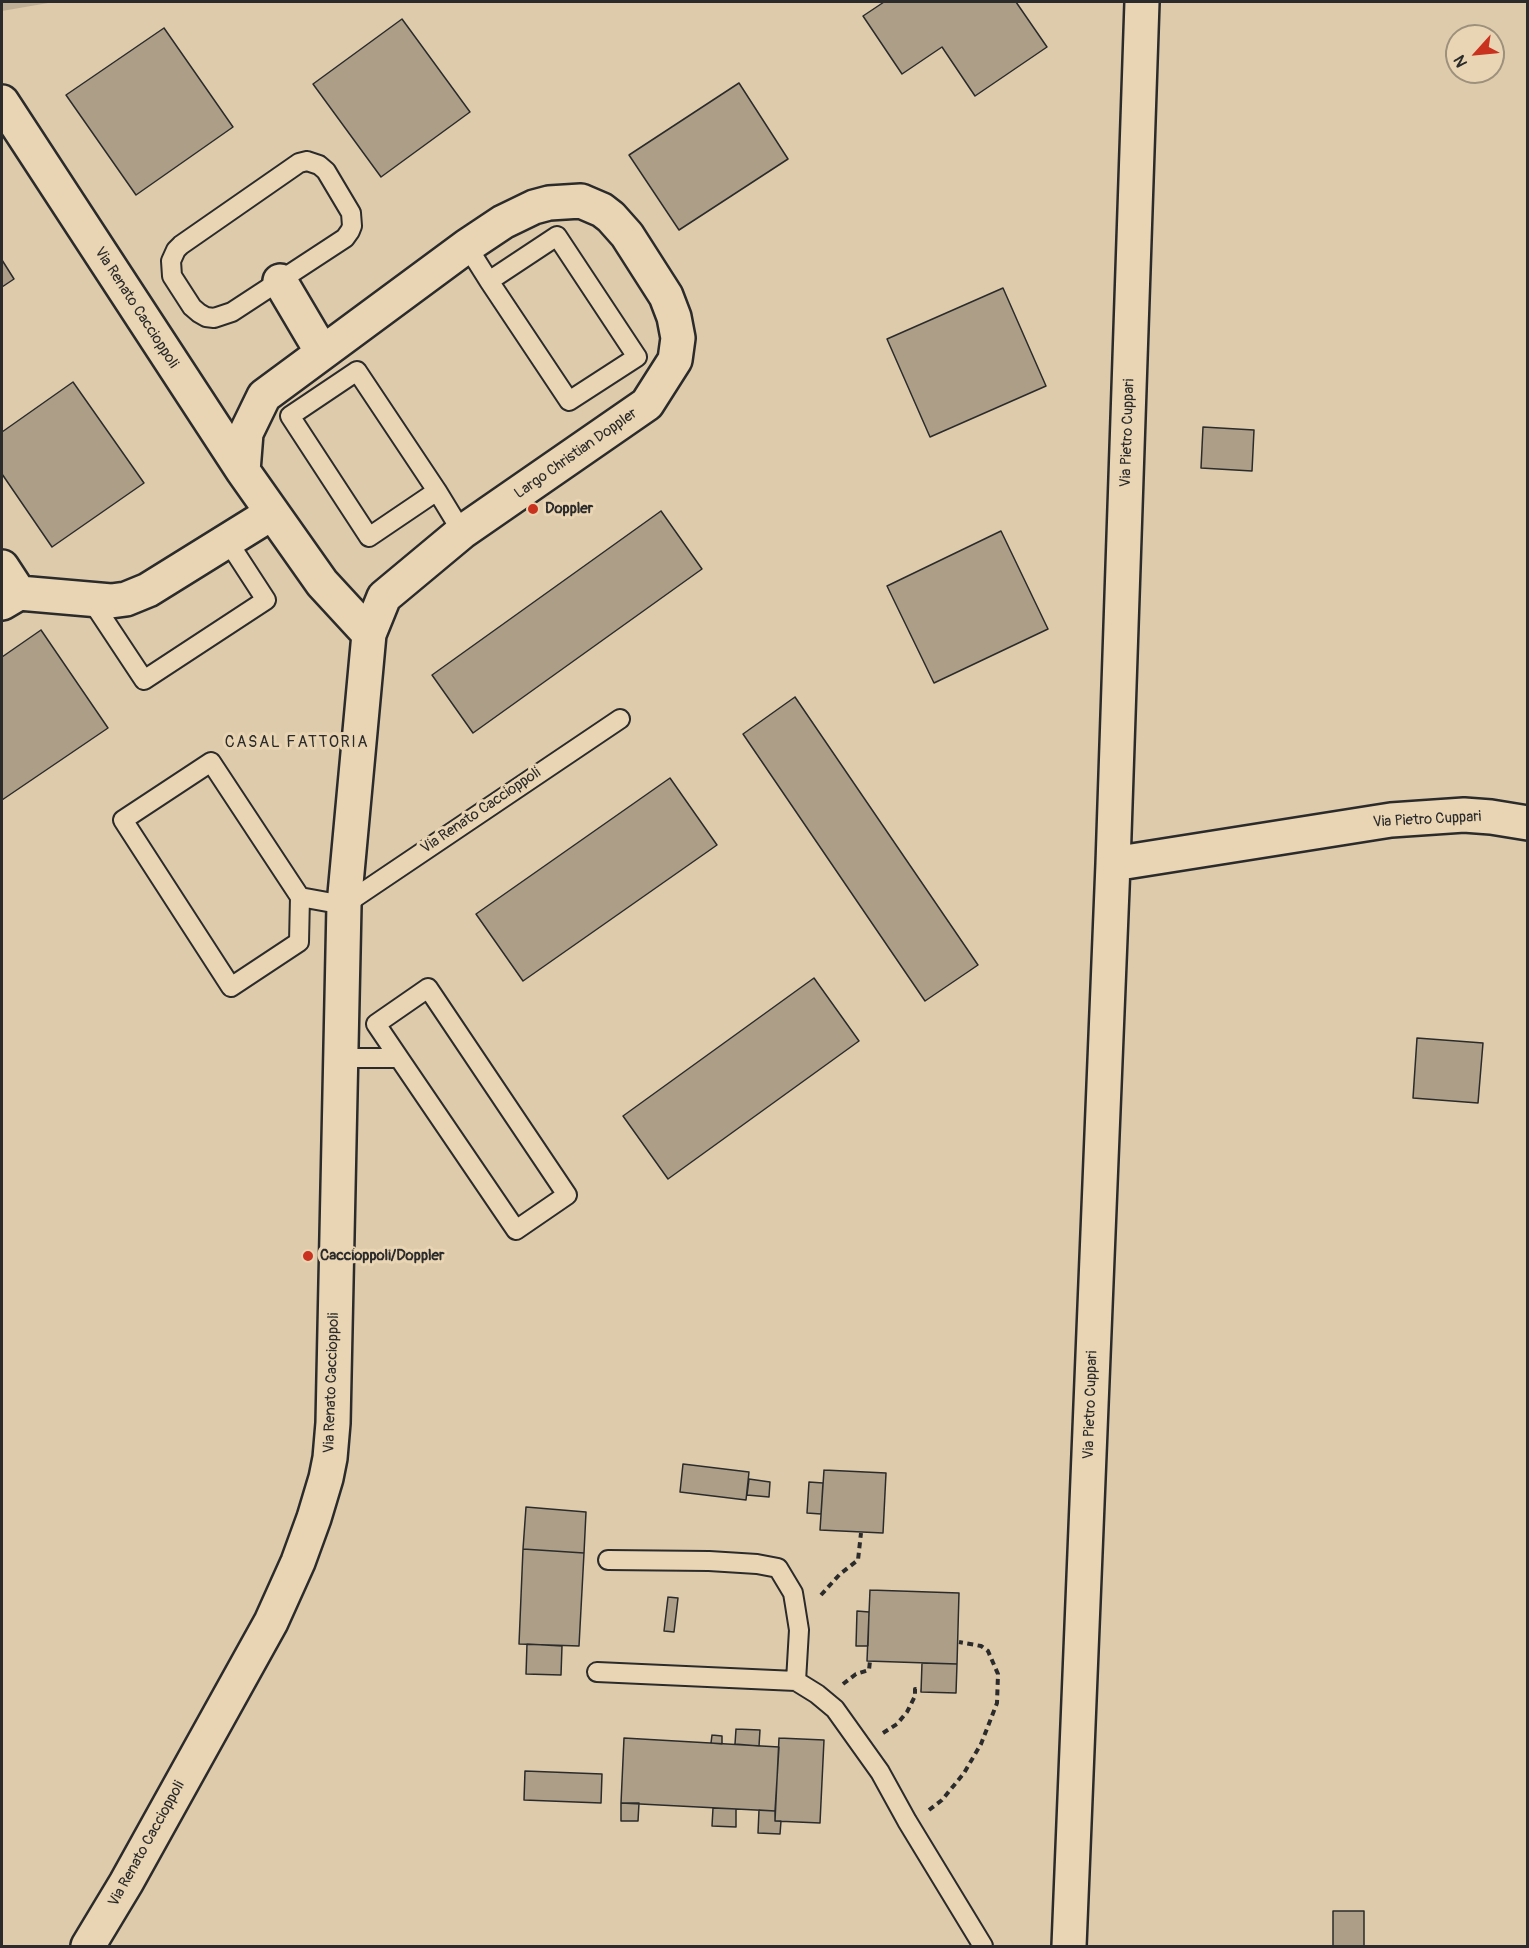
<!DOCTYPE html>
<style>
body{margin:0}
#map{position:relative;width:1529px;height:1948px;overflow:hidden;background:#decbab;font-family:Pangolin,sans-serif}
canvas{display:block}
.frame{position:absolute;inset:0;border:3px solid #2b2b2b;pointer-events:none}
.north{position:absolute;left:1445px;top:24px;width:60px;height:60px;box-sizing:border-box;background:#e9d5b3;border:2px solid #9d917d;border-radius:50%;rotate:243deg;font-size:16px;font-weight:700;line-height:24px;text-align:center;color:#2b2b2b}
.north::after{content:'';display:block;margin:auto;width:21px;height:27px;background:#c8321e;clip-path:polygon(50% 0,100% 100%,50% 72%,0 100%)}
</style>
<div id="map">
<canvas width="1529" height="1948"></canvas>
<div class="frame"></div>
<div class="north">N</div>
</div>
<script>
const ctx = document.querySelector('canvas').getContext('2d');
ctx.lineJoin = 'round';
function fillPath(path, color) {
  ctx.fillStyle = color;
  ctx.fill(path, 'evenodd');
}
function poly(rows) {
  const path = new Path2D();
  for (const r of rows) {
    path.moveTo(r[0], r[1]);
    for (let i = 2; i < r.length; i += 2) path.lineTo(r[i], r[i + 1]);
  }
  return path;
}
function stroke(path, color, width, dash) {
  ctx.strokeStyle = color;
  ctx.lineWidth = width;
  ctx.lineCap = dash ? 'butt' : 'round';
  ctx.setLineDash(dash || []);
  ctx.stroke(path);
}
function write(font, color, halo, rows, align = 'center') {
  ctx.font = font + ' Pangolin,sans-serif';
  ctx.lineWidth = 6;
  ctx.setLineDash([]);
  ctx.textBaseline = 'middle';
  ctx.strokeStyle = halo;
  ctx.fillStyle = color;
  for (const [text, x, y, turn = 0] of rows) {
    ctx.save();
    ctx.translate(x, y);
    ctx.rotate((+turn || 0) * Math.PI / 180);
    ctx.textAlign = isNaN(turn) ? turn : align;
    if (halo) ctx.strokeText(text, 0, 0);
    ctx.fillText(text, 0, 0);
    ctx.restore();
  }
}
const green = poly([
 [2,2,54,2,2,11]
]);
const building = poly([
 [884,2,1016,2,1047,47,975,96,942,47,902,74,863,16,884,2],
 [402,19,470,112,381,177,313,84,402,19],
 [164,28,233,127,136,195,66,95,164,28],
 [739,83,788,159,679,230,629,155,739,83],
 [2,260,14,279,2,287,2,260],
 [1003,288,1046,386,930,437,887,339,1003,288],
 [73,382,144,483,52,547,2,474,2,432,73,382],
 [1203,427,1254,430,1252,471,1201,468,1203,427],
 [661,511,702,569,473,733,432,675,661,511],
 [1001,531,1048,629,934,683,887,586,1001,531],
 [41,630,108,728,2,800,2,657,41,630],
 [795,697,978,965,925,1001,743,734,795,697],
 [670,778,717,845,523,981,476,914,670,778],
 [814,978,859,1041,668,1179,623,1116,814,978],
 [1417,1038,1483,1043,1478,1103,1413,1098,1417,1038],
 [683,1464,749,1472,746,1500,680,1492,683,1464],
 [824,1470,886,1473,883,1533,820,1530,824,1470],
 [749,1479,770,1482,769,1497,747,1495,749,1479],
 [809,1482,823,1483,821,1514,807,1513,809,1482],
 [526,1507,586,1512,584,1553,523,1549,526,1507],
 [523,1549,584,1553,579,1646,519,1644,523,1549],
 [870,1590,959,1593,957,1664,867,1661,870,1590],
 [668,1597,678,1598,674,1632,664,1631,668,1597],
 [857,1611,869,1612,868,1646,856,1646,857,1611],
 [527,1644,562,1646,561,1675,526,1674,527,1644],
 [922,1663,957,1664,956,1693,921,1692,922,1663],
 [736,1729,760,1730,759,1746,735,1744,736,1729],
 [712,1735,722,1736,722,1744,711,1743,712,1735],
 [624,1738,779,1747,775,1811,621,1803,624,1738],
 [779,1738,824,1740,820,1823,775,1821,779,1738],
 [525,1771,602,1774,601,1803,524,1800,525,1771],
 [621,1803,639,1803,638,1821,621,1821,621,1803],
 [713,1808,736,1809,736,1827,712,1826,713,1808],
 [759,1810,775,1811,775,1821,781,1821,780,1834,758,1833,759,1810],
 [1333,1911,1364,1911,1364,1946,1333,1946,1333,1911]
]);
const path = poly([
 [821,1595,840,1574,858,1560,861,1533],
 [843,1684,856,1674,869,1670,870,1661],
 [883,1733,897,1724,907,1712,915,1696,915,1689,921,1690],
 [929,1810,942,1800,964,1773,981,1744,997,1703,998,1674,988,1651,981,1646,959,1642]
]);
const lane = poly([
 [307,161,319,165,326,171,351,213,352,226,350,231,345,238,232,312,214,318,206,317,199,313,192,307,172,276,171,261,176,250,181,245,299,163,307,161],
 [467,246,489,281,569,401,637,357,557,236,489,281],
 [437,491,369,537,290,416,357,371,437,491,462,532],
 [91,600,144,680,266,600,227,540],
 [211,762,300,897,299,942,231,987,123,820,211,762],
 [300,897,344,905,620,719],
 [341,1058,399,1058,516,1230,567,1195,428,988,376,1024,399,1058],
 [608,1560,709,1561,757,1564,778,1568,793,1593,795,1605,799,1630,796,1681],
 [597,1672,796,1681,817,1694,835,1709,880,1772,907,1821,983,1946]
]);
const street = poly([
 [2,102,243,471,322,583,369,634],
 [280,281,322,352],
 [2,567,19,593],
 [2,603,19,593,111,601,126,599,148,590,272,513],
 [1113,864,1391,820,1464,815,1491,817,1528,823],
 [88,1946,126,1883,271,1622,298,1562,314,1518,326,1478,330,1458,333,1423,344,905,369,634,384,597,462,532,647,404,675,360,678,338,674,317,666,296,627,235,611,217,602,210,581,201,549,203,534,207,503,222,467,246,264,396,246,433,243,471],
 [1069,1946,1113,864,1142,2]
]);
const markers = [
 [533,509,6,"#c8321e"],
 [308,1256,6,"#c8321e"]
];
const streetNames = [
 ["Via Renato Caccioppoli",136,308,57],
 ["Via Pietro Cuppari",1128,433,-88],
 ["Largo Christian Doppler",576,454,-35],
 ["Via Renato Caccioppoli",481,811,-34],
 ["Via Pietro Cuppari",1427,820,-3],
 ["Via Renato Caccioppoli",332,1383,-88],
 ["Via Pietro Cuppari",1091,1405,-88],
 ["Via Renato Caccioppoli",147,1844,-61]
];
const poiNames = [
 ["Doppler",545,509],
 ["Caccioppoli/Doppler",320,1256]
];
const neighbourhoodNames = [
 ["CASAL FATTORIA",297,743]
];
fillPath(green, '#c0b095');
fillPath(building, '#ac9e87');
stroke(building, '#2b2b2b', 1.5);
stroke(lane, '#2b2b2b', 22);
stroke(street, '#2b2b2b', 38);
stroke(path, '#2b2b2b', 4, [6, 4.5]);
stroke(lane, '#e9d5b3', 18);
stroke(street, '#e9d5b3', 33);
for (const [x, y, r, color] of markers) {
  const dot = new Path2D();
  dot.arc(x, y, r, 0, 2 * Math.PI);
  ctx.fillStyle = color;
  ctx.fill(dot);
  stroke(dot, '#e9d5b3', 2);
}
write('15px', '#2b2b2b', '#e9d5b3', streetNames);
write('bold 15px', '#2b2b2b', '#e9d5b3', poiNames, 'left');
ctx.letterSpacing = '1.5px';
write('16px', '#2b2b2b', '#e9d5b3', neighbourhoodNames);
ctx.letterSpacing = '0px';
</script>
